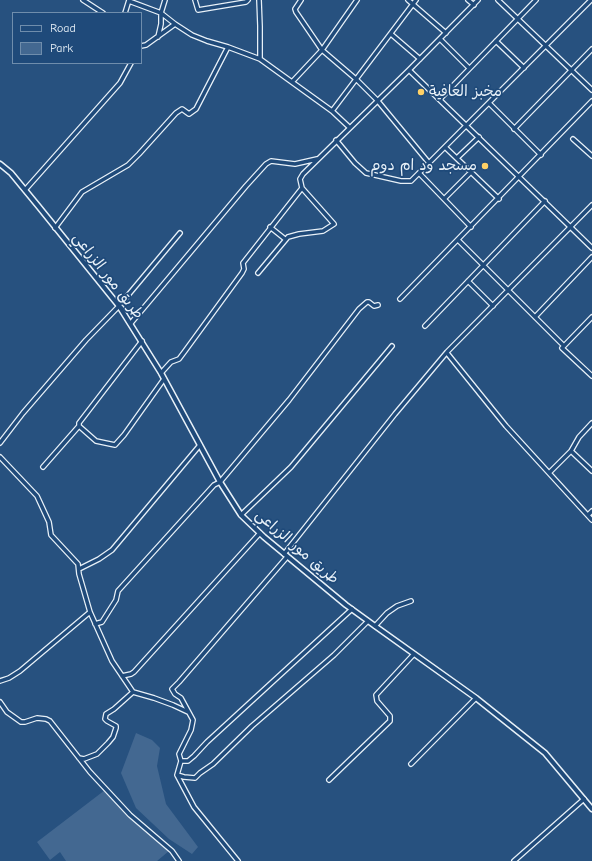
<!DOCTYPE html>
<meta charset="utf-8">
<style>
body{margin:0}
#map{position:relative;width:592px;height:861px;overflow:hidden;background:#27517f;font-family:"Comic Neue",sans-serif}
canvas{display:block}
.legend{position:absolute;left:12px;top:12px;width:130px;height:52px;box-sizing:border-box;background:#1f4a7a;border:1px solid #6f8dac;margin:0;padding:5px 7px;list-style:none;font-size:12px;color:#e8f1f8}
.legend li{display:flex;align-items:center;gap:8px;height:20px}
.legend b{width:20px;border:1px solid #6f8dac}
</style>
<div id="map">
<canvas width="592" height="861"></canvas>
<ul class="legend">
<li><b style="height:5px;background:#1f4a7a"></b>Road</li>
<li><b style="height:11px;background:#436891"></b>Park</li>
</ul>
</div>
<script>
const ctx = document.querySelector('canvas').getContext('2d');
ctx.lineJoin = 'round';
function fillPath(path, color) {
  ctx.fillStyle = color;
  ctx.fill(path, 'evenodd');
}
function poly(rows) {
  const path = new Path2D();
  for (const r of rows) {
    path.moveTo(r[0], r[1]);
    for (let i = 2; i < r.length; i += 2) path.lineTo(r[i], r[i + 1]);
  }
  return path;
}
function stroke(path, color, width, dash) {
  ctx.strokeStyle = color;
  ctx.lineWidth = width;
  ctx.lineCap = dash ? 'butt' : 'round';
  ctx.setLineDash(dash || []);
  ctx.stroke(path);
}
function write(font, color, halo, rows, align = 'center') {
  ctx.font = font + ' "Comic Neue","Playpen Sans Arabic",sans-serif';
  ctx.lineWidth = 3.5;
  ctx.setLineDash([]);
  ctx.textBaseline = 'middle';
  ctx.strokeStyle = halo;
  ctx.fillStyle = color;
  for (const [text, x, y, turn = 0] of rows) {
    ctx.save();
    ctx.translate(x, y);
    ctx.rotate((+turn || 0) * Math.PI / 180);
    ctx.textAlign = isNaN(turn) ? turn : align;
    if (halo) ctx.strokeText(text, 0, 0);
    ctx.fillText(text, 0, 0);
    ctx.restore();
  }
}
const green = poly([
 [136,733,152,740,160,748,157,766,166,804,198,847,192,854,169,839,136,808,121,773],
 [105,790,129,815,169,851,157,861,66,861,60,852,50,860,37,842]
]);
const minor = poly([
 [83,0,103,13],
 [195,0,198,10,246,2,248,0],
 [259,0,260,26,260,59,332,111,349,127],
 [301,0,295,9,296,12,322,50,357,80,377,100,429,163],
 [408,0,446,33],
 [468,0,474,5],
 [498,0,592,90],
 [129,1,161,13,175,24],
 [125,13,129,0],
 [391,34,420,59],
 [158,37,161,24,161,13,165,0],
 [440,39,469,68],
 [496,41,524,68],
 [141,46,146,45,175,24,192,35,207,41,228,47,260,59],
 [409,70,592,248],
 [292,82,322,50,357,0],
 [440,99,536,0],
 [489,103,541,155],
 [332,111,416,0],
 [514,129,592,49],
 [573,139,592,156],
 [336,140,355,163,366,173,401,181,411,181,591,0],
 [445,147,499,199],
 [457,158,479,137],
 [419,173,471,227],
 [25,190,120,83,131,63],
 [444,199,471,172],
 [270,227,285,239],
 [55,228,82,192,128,165,139,154,176,113,182,109,189,114,196,109,228,47],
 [458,240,564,346],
 [258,273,288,237,299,234,323,231,334,224,302,188,300,179,303,174,409,70,478,0],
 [468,281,493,306],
 [400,299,592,101],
 [535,317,592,257],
 [592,317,562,348,592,376],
 [131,323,246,186,266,164,271,161,295,164,317,159],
 [425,326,545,201],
 [447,353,506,426,592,520],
 [161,373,171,362,179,359,185,351,242,273,244,269,243,263,302,188],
 [79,426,96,441,115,445,124,435,164,379],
 [0,443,23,413,86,340,119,306,180,233],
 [571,451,592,471],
 [0,457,37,496,49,522,51,535,78,564,79,574,90,612,112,661,133,692,154,698,173,705,188,712],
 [43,467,79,426,79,423,142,341],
 [549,473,571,451,579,437,592,423],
 [241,515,291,467,392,346],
 [588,515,592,511],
 [284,554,395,414,447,352,592,205],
 [79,569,99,559,112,550,200,445],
 [95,624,102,622,116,600,118,591,214,485,220,482,289,400,359,309,367,302,369,302,374,306,378,305],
 [375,626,387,613,397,606,411,601],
 [122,676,131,674,134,672,260,533],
 [0,681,9,678,20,671,90,612],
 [0,702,7,712,21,722,25,722,37,718,46,719,50,721,90,772,130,815,172,851,179,861],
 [79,758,84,759,97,754,108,743,113,737,116,728,116,726,107,721,105,719,106,714,114,709,133,692],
 [181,761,188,761,194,756,207,742,352,609],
 [411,764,476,698],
 [177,775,184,777,195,778,200,773,213,764,252,726,334,655,368,621],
 [329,780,390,721,390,716,377,701,376,695,414,654],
 [238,861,194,807,177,775,181,761,179,754,191,730,193,720,181,698,175,694,172,689,179,682,287,557],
 [514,861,584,799]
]);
const tertiary = poly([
 [0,164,11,173,39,207,119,306,161,373,220,482,241,515,264,537,346,605,375,626,476,698,545,753,592,809]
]);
const markers = [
 [421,92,4,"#ffd166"],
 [485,166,4,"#ffd166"]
];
const poiNames = [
 ["مخبز العافية",429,92],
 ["مسجد ود ام دوم",477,166,"right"]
];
const streetNames = [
 ["طريق مور الزراعي",108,276,52],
 ["طريق مور الزراعي",297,547,41]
];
fillPath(green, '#436891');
stroke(minor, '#e8f1f8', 6);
stroke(tertiary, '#e8f1f8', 7);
stroke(minor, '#1f4a7a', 3.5);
stroke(tertiary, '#1f4a7a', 4);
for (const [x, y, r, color] of markers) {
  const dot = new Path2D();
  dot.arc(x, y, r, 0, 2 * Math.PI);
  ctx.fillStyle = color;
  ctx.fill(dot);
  stroke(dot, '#1f4a7a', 1.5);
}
write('15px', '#e8f1f8', '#1f4a7a', poiNames, 'left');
write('15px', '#e8f1f8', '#1f4a7a', streetNames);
</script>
